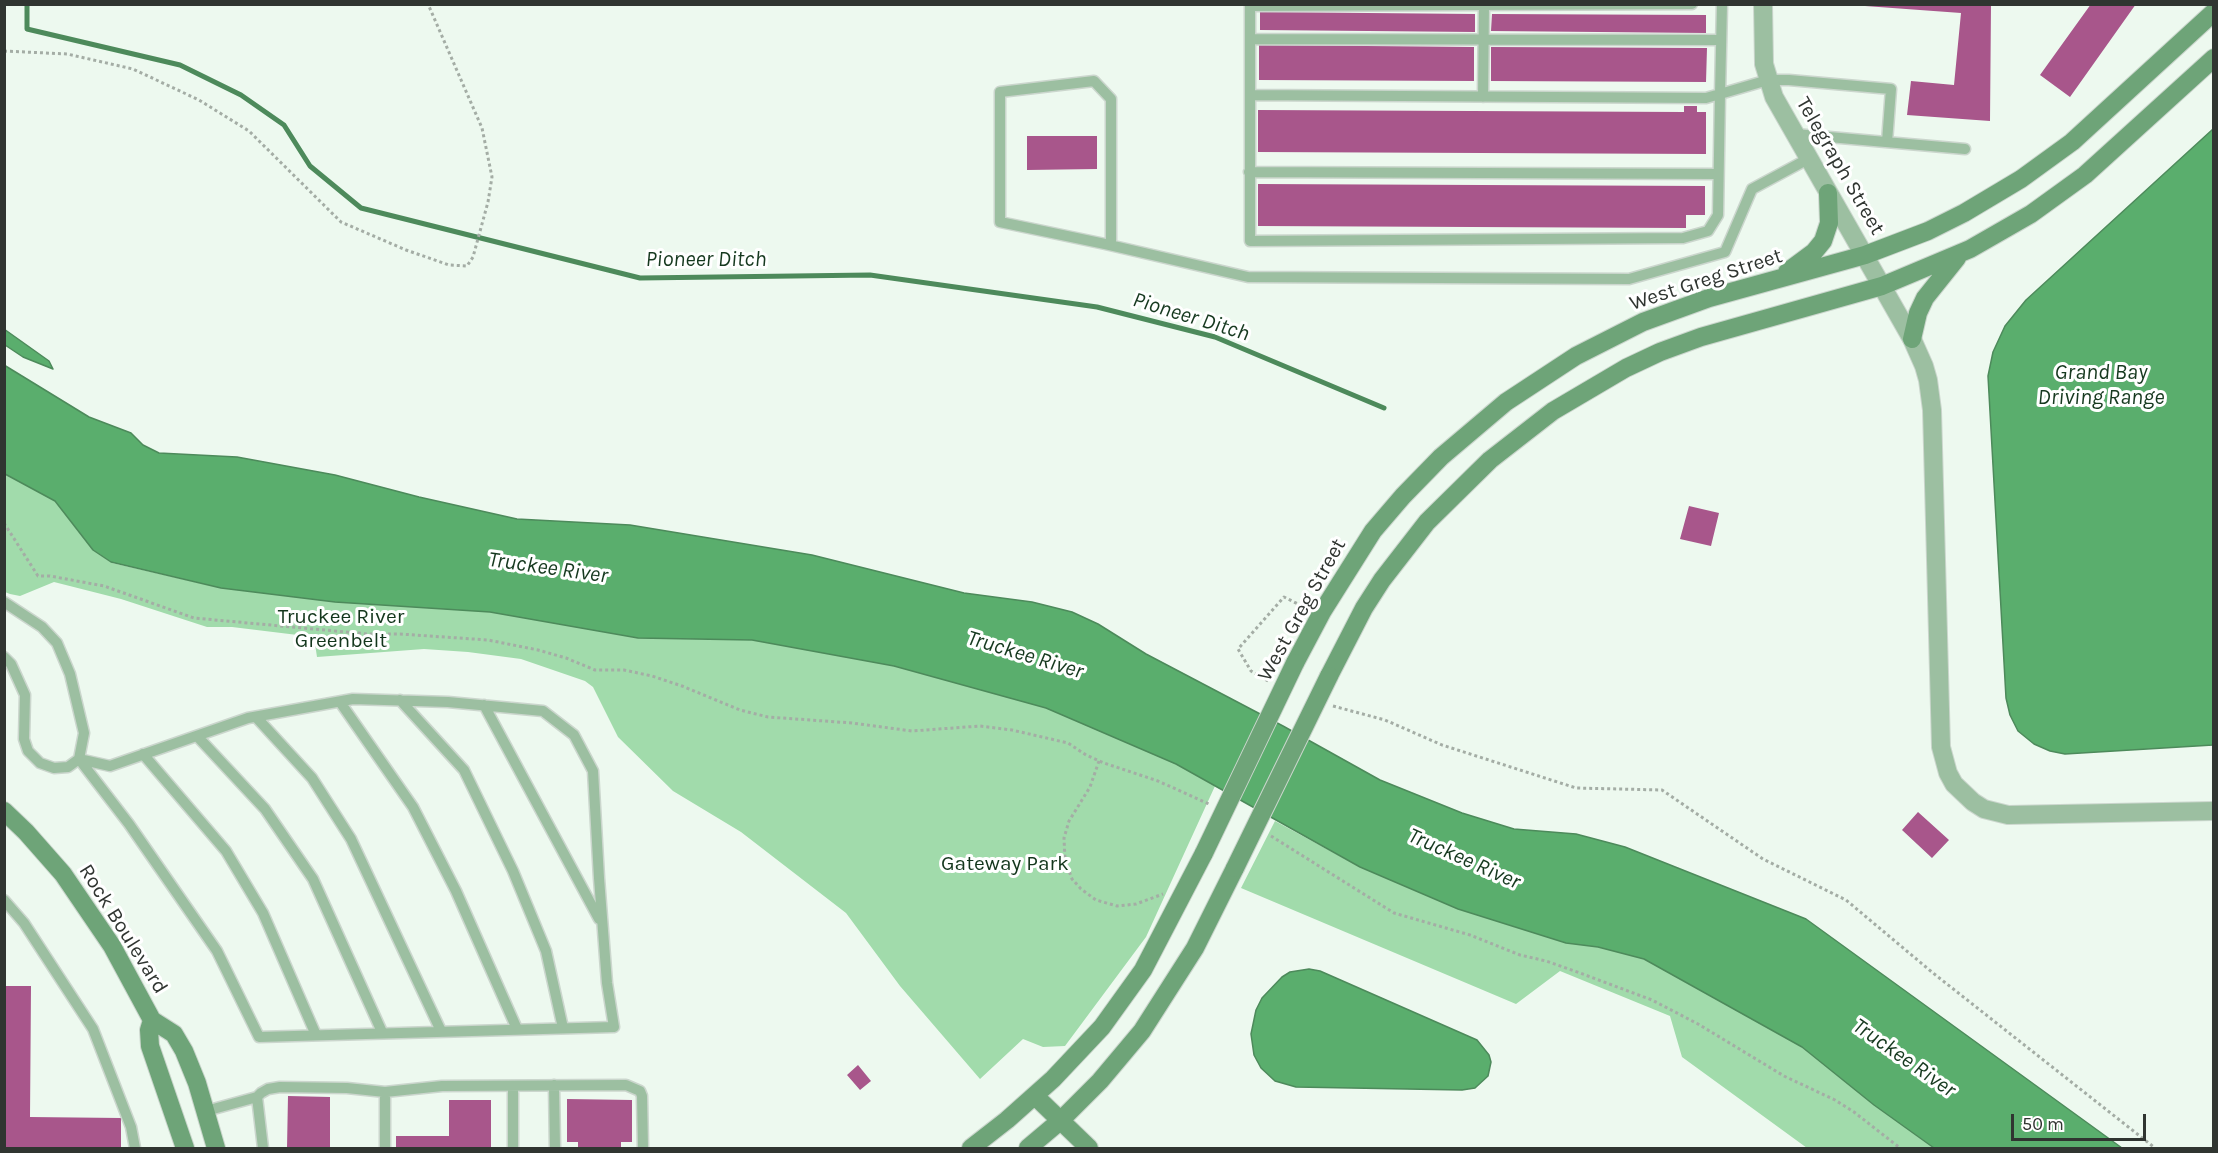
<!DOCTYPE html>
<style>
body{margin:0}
#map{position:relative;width:2218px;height:1153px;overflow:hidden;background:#edf9ef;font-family:Karla,sans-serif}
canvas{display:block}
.frame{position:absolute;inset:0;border:6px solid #303531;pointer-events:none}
.scale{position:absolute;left:2011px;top:1114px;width:135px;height:27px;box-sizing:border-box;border:3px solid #303531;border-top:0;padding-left:8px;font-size:18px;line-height:21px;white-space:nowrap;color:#303531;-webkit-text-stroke:4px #fff;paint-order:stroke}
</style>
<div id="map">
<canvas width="2218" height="1153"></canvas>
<div class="frame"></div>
<div class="scale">50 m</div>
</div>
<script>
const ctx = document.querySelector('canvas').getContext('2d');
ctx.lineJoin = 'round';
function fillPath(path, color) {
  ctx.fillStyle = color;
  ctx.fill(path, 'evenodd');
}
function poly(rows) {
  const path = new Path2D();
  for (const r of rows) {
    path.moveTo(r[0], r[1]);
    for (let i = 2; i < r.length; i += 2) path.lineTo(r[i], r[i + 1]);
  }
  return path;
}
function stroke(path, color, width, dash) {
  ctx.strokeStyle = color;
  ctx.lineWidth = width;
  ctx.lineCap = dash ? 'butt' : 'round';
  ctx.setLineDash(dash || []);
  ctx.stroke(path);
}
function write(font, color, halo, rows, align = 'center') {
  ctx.font = font + ' Karla,sans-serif';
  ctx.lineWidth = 6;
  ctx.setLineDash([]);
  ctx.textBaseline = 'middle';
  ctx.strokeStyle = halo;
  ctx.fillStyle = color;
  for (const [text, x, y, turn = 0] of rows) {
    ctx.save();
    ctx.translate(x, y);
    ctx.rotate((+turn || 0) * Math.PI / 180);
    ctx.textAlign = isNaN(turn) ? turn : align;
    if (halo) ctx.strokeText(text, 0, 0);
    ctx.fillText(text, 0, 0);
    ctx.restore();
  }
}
const green = poly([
 [5,474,55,501,93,550,112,563,221,588,335,602,490,612,638,638,752,640,894,666,1046,708,1176,764,1215,786,1146,937,1065,1046,1043,1047,1023,1039,980,1079,900,986,846,913,741,832,673,791,618,737,593,687,585,681,521,659,468,652,424,649,317,657,314,637,232,627,207,627,121,599,54,582,20,596,10,594,5,592],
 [1275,821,1360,867,1458,909,1566,943,1598,947,1644,959,1802,1047,1874,1105,1934,1148,1807,1148,1682,1057,1670,1016,1560,971,1516,1004,1241,888]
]);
const water = poly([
 [2213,129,2213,745,2065,754,2050,751,2034,744,2018,731,2010,715,2006,698,1988,376,1993,352,2005,326,2026,300,2213,129],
 [4,329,49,361,53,369,23,357,5,345,4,329],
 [4,365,89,417,131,433,143,445,159,453,237,457,335,475,419,497,517,519,630,525,812,555,964,593,1032,602,1072,612,1098,624,1146,654,1283,726,1380,780,1462,813,1514,829,1576,834,1625,847,1806,919,2122,1148,1934,1148,1874,1105,1802,1047,1644,959,1598,947,1566,943,1458,909,1360,867,1176,764,1046,708,894,666,752,640,638,638,490,612,335,602,221,588,111,562,93,550,55,501,5,474,4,365],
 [1309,969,1320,971,1477,1040,1489,1055,1491,1062,1488,1076,1475,1088,1462,1090,1296,1087,1275,1081,1261,1068,1254,1055,1251,1034,1256,1010,1262,998,1282,977,1290,972,1309,969]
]);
const stream = poly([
 [27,4,27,29,180,65,241,95,284,125,310,166,361,208,640,278,870,275,1097,307,1215,337,1384,408]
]);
const building = poly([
 [1865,4,1991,4,1990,121,1907,115,1911,81,1954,85,1961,13,1865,6],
 [2091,4,2136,4,2070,97,2040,75],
 [1260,12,1475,14,1475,32,1260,30],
 [1492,14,1706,15,1706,33,1491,31],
 [1259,45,1474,47,1474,81,1259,80],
 [1491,47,1707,48,1706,82,1491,81],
 [1684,106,1697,106,1697,112,1706,112,1706,154,1258,152,1258,110,1684,112],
 [1027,136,1097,136,1097,169,1027,170],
 [1258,184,1705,186,1705,215,1686,215,1686,228,1258,226],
 [1689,506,1719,513,1711,546,1680,539],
 [1918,812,1949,840,1932,858,1902,830],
 [4,986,31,986,30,1117,121,1118,121,1148,4,1148],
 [858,1065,871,1081,860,1090,847,1075],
 [288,1096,330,1097,330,1148,287,1148],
 [567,1099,632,1100,632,1142,621,1142,621,1148,578,1148,578,1142,567,1142],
 [449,1100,491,1100,491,1148,396,1148,396,1136,449,1136]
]);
const path = poly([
 [4,51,67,54,133,69,199,100,249,131,341,222,406,250,449,265,467,266,473,257,488,202,492,177,482,128,428,4],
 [4,523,38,576,50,576,104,586,194,618,368,634,400,634,488,640,538,650,566,658,595,670,624,670,652,676,682,686,740,710,768,717,852,723,912,731,980,726,1012,730,1068,743,1086,755,1104,763,1158,781,1209,804],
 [1268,681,1251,671,1238,649,1284,597,1304,607],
 [1333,706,1385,720,1442,745,1576,788,1662,790,1763,859,1846,900,1933,973,2155,1148],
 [1099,761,1090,787,1069,821,1064,838,1065,860,1072,879,1081,889,1096,900,1117,906,1136,904,1163,894],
 [1271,836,1394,913,1470,935,1520,955,1546,961,1580,973,1652,1000,1698,1024,1784,1076,1835,1100,1854,1112,1900,1148]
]);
const lane = poly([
 [1722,4,1720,94,1718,215,1708,231,1683,238,1250,241,1250,95,1706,98,1720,94,1768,80,1789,80,1891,89,1887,142],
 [1250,39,1721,40],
 [1250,95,1250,6,1692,4],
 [1483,97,1484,5],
 [1795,134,1965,149],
 [1249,172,1718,174],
 [1111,245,1111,99,1094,81,1000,92,1000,222,1105,244,1248,277,1629,279,1725,252,1752,189,1808,159],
 [4,602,42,627,57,643,70,674,84,733,79,759,68,767,54,768,40,763,28,751,24,739,25,695,11,664,4,657],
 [353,699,448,702,543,711,574,735,593,771,599,878,607,983,614,1027,259,1037,217,951,129,824,79,759,110,766,248,718,353,699],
 [400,700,464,770,513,871,546,951,563,1028],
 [340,702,413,807,456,891,517,1029],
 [484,705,599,919],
 [256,717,312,778,351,839,441,1031],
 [197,736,265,809,313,879,382,1032],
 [143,754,226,851,263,913,316,1035],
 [4,900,24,923,93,1029,131,1127,135,1148],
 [554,1085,555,1148],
 [513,1086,513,1148],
 [257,1097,261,1093,268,1089,280,1087,347,1088,385,1092,442,1086,626,1085,640,1091,642,1096,643,1148],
 [206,1111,257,1097,263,1148],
 [385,1148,385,1092]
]);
const street = poly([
 [1763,4,1764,64,1774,97,1912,339,1924,366,1928,380,1932,410,1941,747,1948,773,1954,784,1973,802,1984,809,2008,815,2214,811]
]);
const secondary = poly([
 [1787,272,1814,252,1823,241,1829,223,1828,193],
 [1912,339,1918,313,1925,298,1957,258],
 [1295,663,1322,612,1373,531,1403,496,1441,457,1506,402,1576,356,1643,322,1709,298,1865,255,1928,231,1964,213,2021,179,2072,142,2214,12],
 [1329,676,1364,608,1382,580,1427,522,1490,460,1553,411,1626,368,1660,352,1701,337,1882,286,1970,249,2031,214,2085,175,2214,58],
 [4,811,26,832,63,874,112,946,152,1020,174,1034,184,1051,197,1083,216,1148],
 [152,1020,149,1030,150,1046,185,1148],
 [1035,1096,1089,1148],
 [971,1148,1007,1120,1053,1079,1102,1027,1143,970,1204,853],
 [1028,1148,1060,1121,1100,1081,1142,1031,1195,948,1235,868]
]);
const secondaryBridge = poly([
 [1204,853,1295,663],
 [1235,868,1329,676]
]);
const streetNames = [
 ["Telegraph Street",1840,166,60],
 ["West Greg Street",1706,280,-18],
 ["West Greg Street",1302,610,-61],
 ["Rock Boulevard",123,929,58]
];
const parkNames = [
 ["Truckee River",341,617],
 ["Greenbelt",341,641],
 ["Gateway Park",1005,864]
];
const waterNames = [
 ["Pioneer Ditch",706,260],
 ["Pioneer Ditch",1191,317,17],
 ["Grand Bay",2101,373],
 ["Driving Range",2101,398],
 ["Truckee River",548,568,8],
 ["Truckee River",1025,655,17],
 ["Truckee River",1464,859,24],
 ["Truckee River",1904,1058,35]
];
fillPath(green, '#a1dbab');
fillPath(water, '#5aae6d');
stroke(water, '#4d8a5b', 1.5);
stroke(stream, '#4d8a5b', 5);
fillPath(building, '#a8568b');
stroke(lane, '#cbd6cd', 13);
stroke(street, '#cbd6cd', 20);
stroke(secondary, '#cbd6cd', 20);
stroke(path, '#a4ada5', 3, [3, 3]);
stroke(lane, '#9cbfa1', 10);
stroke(street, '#9cbfa1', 18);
stroke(secondary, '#6ea478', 18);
stroke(secondaryBridge, '#cbd6cd', 20, []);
stroke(secondaryBridge, '#6ea478', 18);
write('21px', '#303531', '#fff', streetNames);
write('21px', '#13361c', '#fff', parkNames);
write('italic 22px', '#16391f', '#fff', waterNames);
</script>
